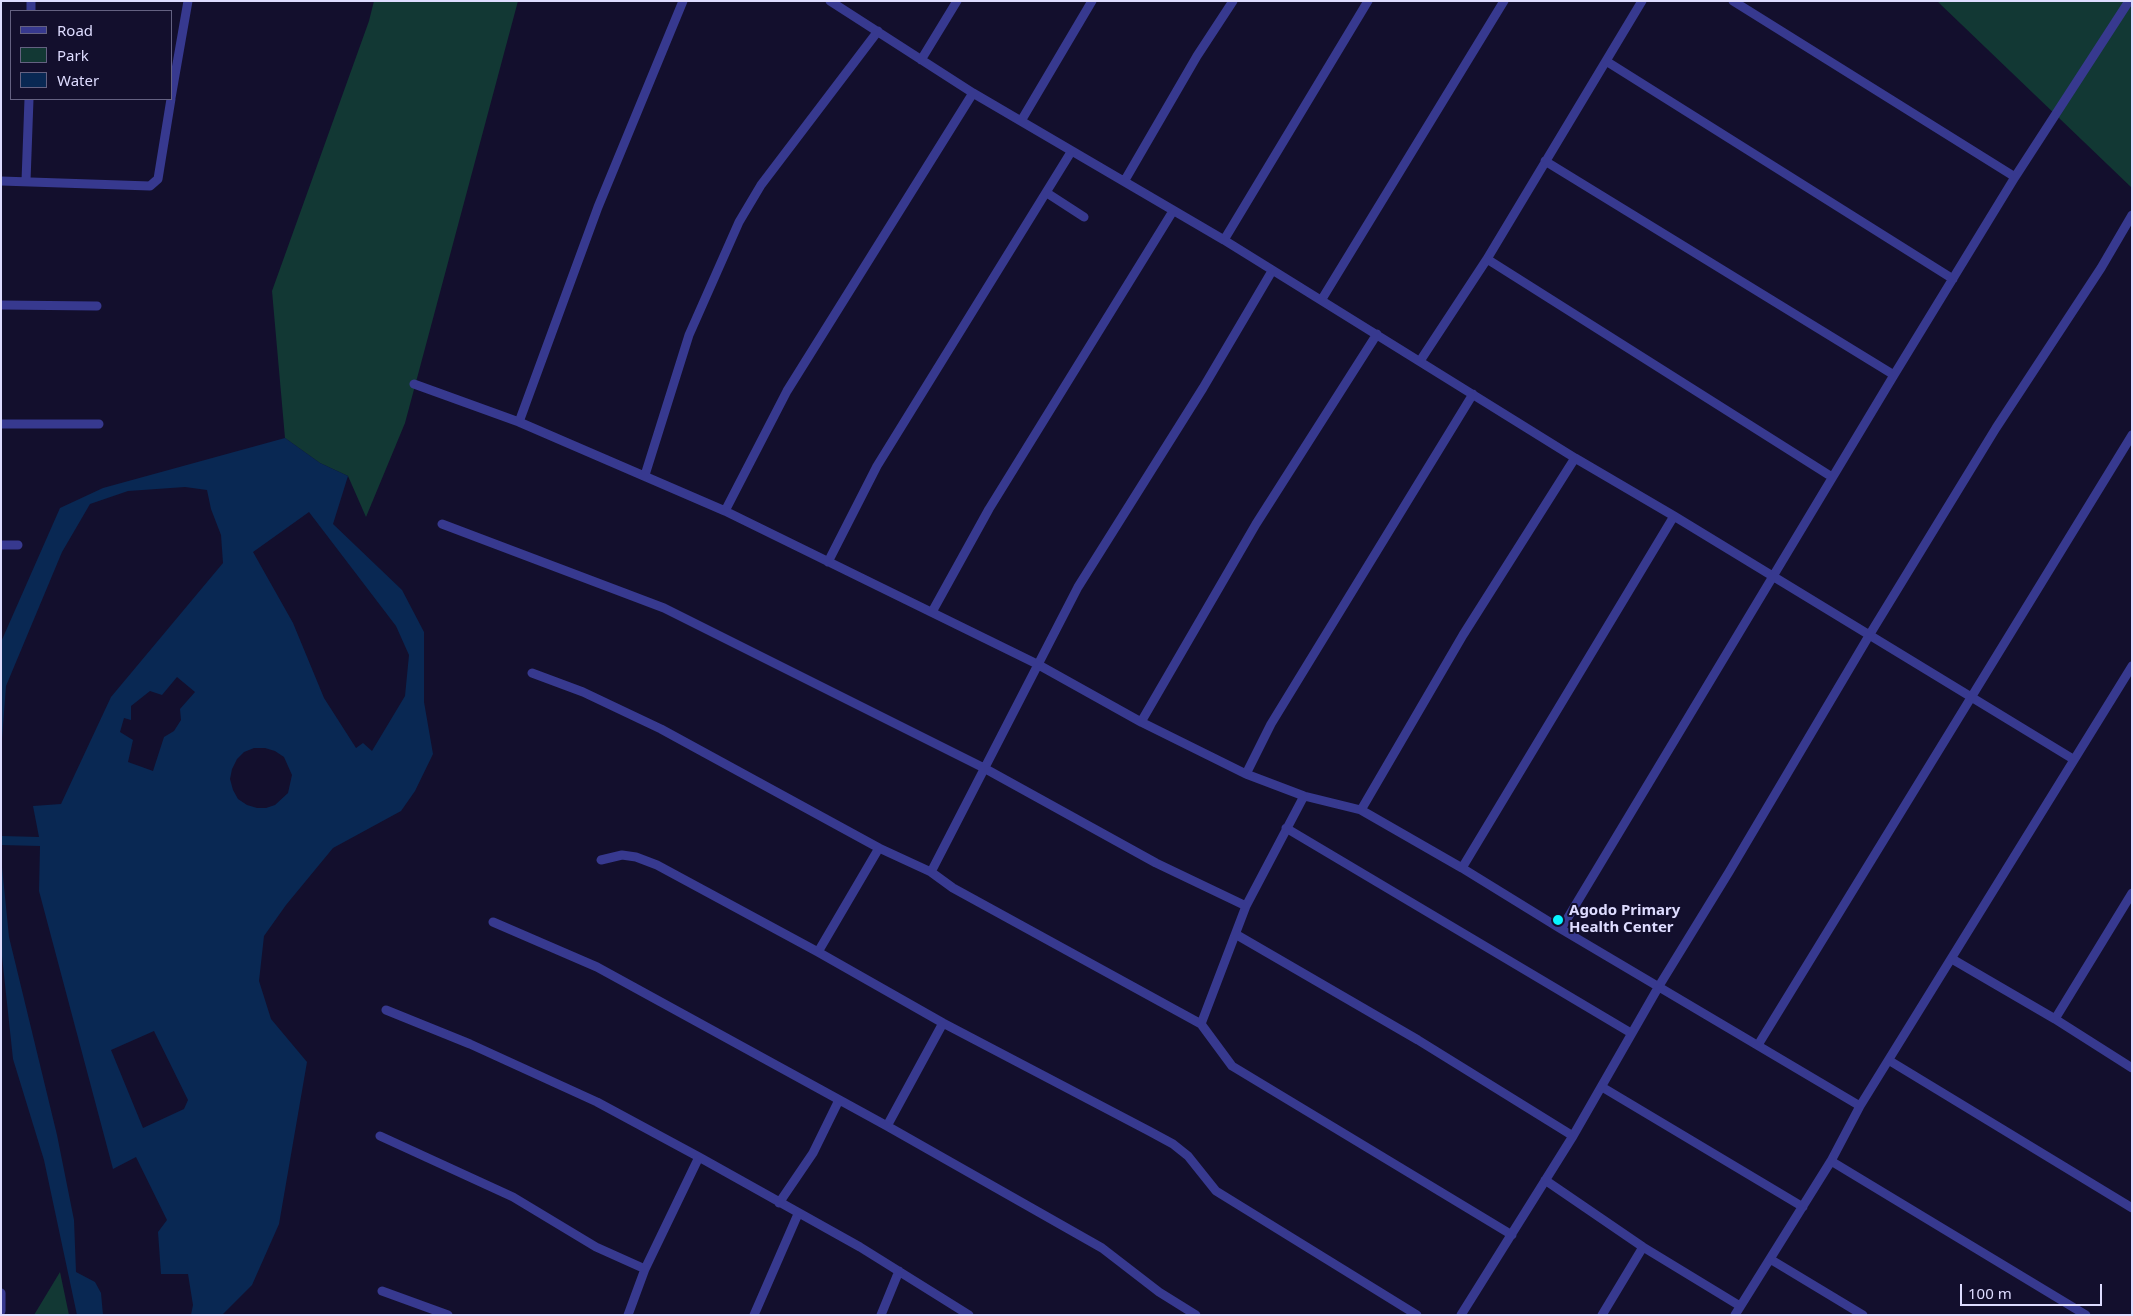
<!DOCTYPE html>
<style>
body{margin:0}
#map{position:relative;width:2133px;height:1316px;overflow:hidden;background:#130f2d;font-family:"Noto Sans",sans-serif}
canvas{display:block}
.frame{position:absolute;inset:0;border:2px solid #dedcff;pointer-events:none}
.legend{position:absolute;left:10px;top:10px;width:162px;height:90px;box-sizing:border-box;background:#130f2d;border:1px solid #646181;margin:0;padding:6px 9px;list-style:none;font-size:15px;color:#dedcff}
.legend li{display:flex;align-items:center;gap:10px;height:25px}
.legend b{width:25px;border:1px solid #646181}
.scale{position:absolute;left:1960px;top:1284px;width:142px;height:22px;box-sizing:border-box;border:2px solid #dedcff;border-top:0;padding-left:6px;font-size:15px;line-height:18px;white-space:nowrap;color:#dedcff;-webkit-text-stroke:4px #130f2d;paint-order:stroke}
</style>
<div id="map">
<canvas width="2133" height="1316"></canvas>
<div class="frame"></div>
<ul class="legend">
<li><b style="height:6px;background:#37398f"></b>Road</li>
<li><b style="height:14px;background:#123834"></b>Park</li>
<li><b style="height:14px;background:#092853"></b>Water</li>
</ul>
<div class="scale">100 m</div>
</div>
<script>
const ctx = document.querySelector('canvas').getContext('2d');
ctx.lineJoin = 'round';
function fillPath(path, color) {
  ctx.fillStyle = color;
  ctx.fill(path, 'evenodd');
}
function poly(rows) {
  const path = new Path2D();
  for (const r of rows) {
    path.moveTo(r[0], r[1]);
    for (let i = 2; i < r.length; i += 2) path.lineTo(r[i], r[i + 1]);
  }
  return path;
}
function stroke(path, color, width, dash) {
  ctx.strokeStyle = color;
  ctx.lineWidth = width;
  ctx.lineCap = dash ? 'butt' : 'round';
  ctx.setLineDash(dash || []);
  ctx.stroke(path);
}
function write(font, color, halo, rows, align = 'center') {
  ctx.font = font + ' "Noto Sans",sans-serif';
  ctx.lineWidth = 4;
  ctx.setLineDash([]);
  ctx.textBaseline = 'middle';
  ctx.strokeStyle = halo;
  ctx.fillStyle = color;
  for (const [text, x, y, turn = 0] of rows) {
    ctx.save();
    ctx.translate(x, y);
    ctx.rotate((+turn || 0) * Math.PI / 180);
    ctx.textAlign = isNaN(turn) ? turn : align;
    if (halo) ctx.strokeText(text, 0, 0);
    ctx.fillText(text, 0, 0);
    ctx.restore();
  }
}
const green = poly([
 [374,1,518,1,405,423,366,517,348,476,320,463,285,438,272,291,369,21],
 [1937,1,2132,1,2132,188],
 [60,1272,69,1315,34,1315]
]);
const water = poly([
 [285,438,320,463,348,476,333,524,402,590,424,632,424,702,433,754,415,791,401,811,333,848,286,905,264,936,259,981,271,1019,307,1062,279,1224,252,1285,222,1315,191,1315,193,1305,188,1274,161,1274,158,1232,167,1220,136,1157,113,1169,39,891,40,846,1,845,1,813,2,836,39,837,33,806,61,804,111,697,223,563,221,535,211,509,207,490,185,487,128,491,90,504,62,552,6,686,1,752,1,642,60,508,103,488],
 [309,512,396,626,409,655,405,696,372,751,363,743,356,748,324,698,293,623,253,552],
 [177,677,195,692,180,709,181,720,174,731,164,737,153,771,128,762,133,740,120,732,124,718,131,720,131,706,150,691,162,695],
 [254,748,265,748,275,751,284,757,292,775,288,793,275,805,266,808,257,808,247,805,238,799,233,790,230,779,232,769,237,759,244,752],
 [154,1031,188,1100,184,1109,143,1128,111,1050],
 [1,857,9,937,57,1135,74,1220,76,1272,95,1282,101,1293,103,1315,77,1315,44,1160,13,1059,1,947]
]);
const street = poly([
 [830,1,973,93,1224,240,1575,458,1674,516,2073,759],
 [1733,1,2015,177],
 [31,11,31,1],
 [921,60,957,1],
 [1606,61,1953,279],
 [171,98,188,1],
 [1021,121,1092,1],
 [1545,161,1894,375],
 [1125,180,1197,56,1233,1],
 [1,181,150,186,158,179,171,99],
 [26,181,29,99],
 [1047,193,1084,217],
 [1224,240,1368,1],
 [1487,259,1832,477],
 [1322,299,1504,1],
 [1,305,97,306],
 [1420,361,1487,259,1642,1],
 [414,384,519,422,725,511,1037,664,1141,722,1246,774,1304,796,1361,810,1462,868,1561,929,1860,1106],
 [519,422,598,207,683,1],
 [1,424,99,424],
 [645,475,689,335,739,222,761,185,878,31],
 [725,511,787,391,973,93],
 [442,524,664,608,984,768,1156,863,1246,906],
 [1,545,18,545],
 [828,562,877,466,1071,152],
 [932,612,989,509,1173,211],
 [532,673,583,692,661,729,879,848,931,872,953,888,1201,1024,1232,1066,1512,1235],
 [1141,722,1256,524,1377,334],
 [1246,774,1271,724,1473,394],
 [1361,810,1463,635,1575,458],
 [1286,828,1631,1033],
 [601,860,622,855,636,857,657,865,818,952,943,1023,1149,1131,1173,1144,1188,1156,1216,1191,1417,1315],
 [1462,868,1674,516],
 [931,872,1078,587,1203,388,1272,271],
 [493,922,597,967,887,1126,1102,1248,1159,1292,1196,1315],
 [1561,929,1894,375,2015,177,2129,1],
 [1237,935,1418,1040,1573,1136],
 [818,952,879,848],
 [1952,959,2055,1019,2132,1068],
 [386,1010,470,1044,597,1102,699,1157,860,1247,969,1315],
 [2055,1019,2132,893],
 [1201,1024,1246,906,1304,796],
 [1758,1045,2132,435],
 [1890,1061,2132,1208],
 [1602,1087,1803,1207],
 [887,1126,943,1023],
 [380,1136,513,1197,596,1247,645,1269],
 [1831,1161,2086,1315],
 [1545,1180,1643,1247,1740,1306],
 [779,1203,813,1153,839,1100],
 [1770,1259,1863,1315],
 [382,1291,448,1315],
 [1,1293,1,1311],
 [628,1315,645,1269,699,1157],
 [754,1315,798,1214],
 [881,1315,899,1271],
 [1461,1315,1573,1136,1659,986,1729,872,1870,634,1996,428,2101,268,2132,215],
 [1602,1315,1643,1247],
 [1735,1315,1831,1161,1860,1106,2132,666]
]);
const markers = [
 [1558,920,6,"#08f5ff"]
];
const poiNames = [
 ["Agodo Primary",1569,911],
 ["Health Center",1569,928]
];
fillPath(green, '#123834');
fillPath(water, '#092853');
stroke(street, '#37398f', 9);
for (const [x, y, r, color] of markers) {
  const dot = new Path2D();
  dot.arc(x, y, r, 0, 2 * Math.PI);
  ctx.fillStyle = color;
  ctx.fill(dot);
  stroke(dot, '#130f2d', 2);
}
write('bold 15px', '#dedcff', '#130f2d', poiNames, 'left');
</script>
